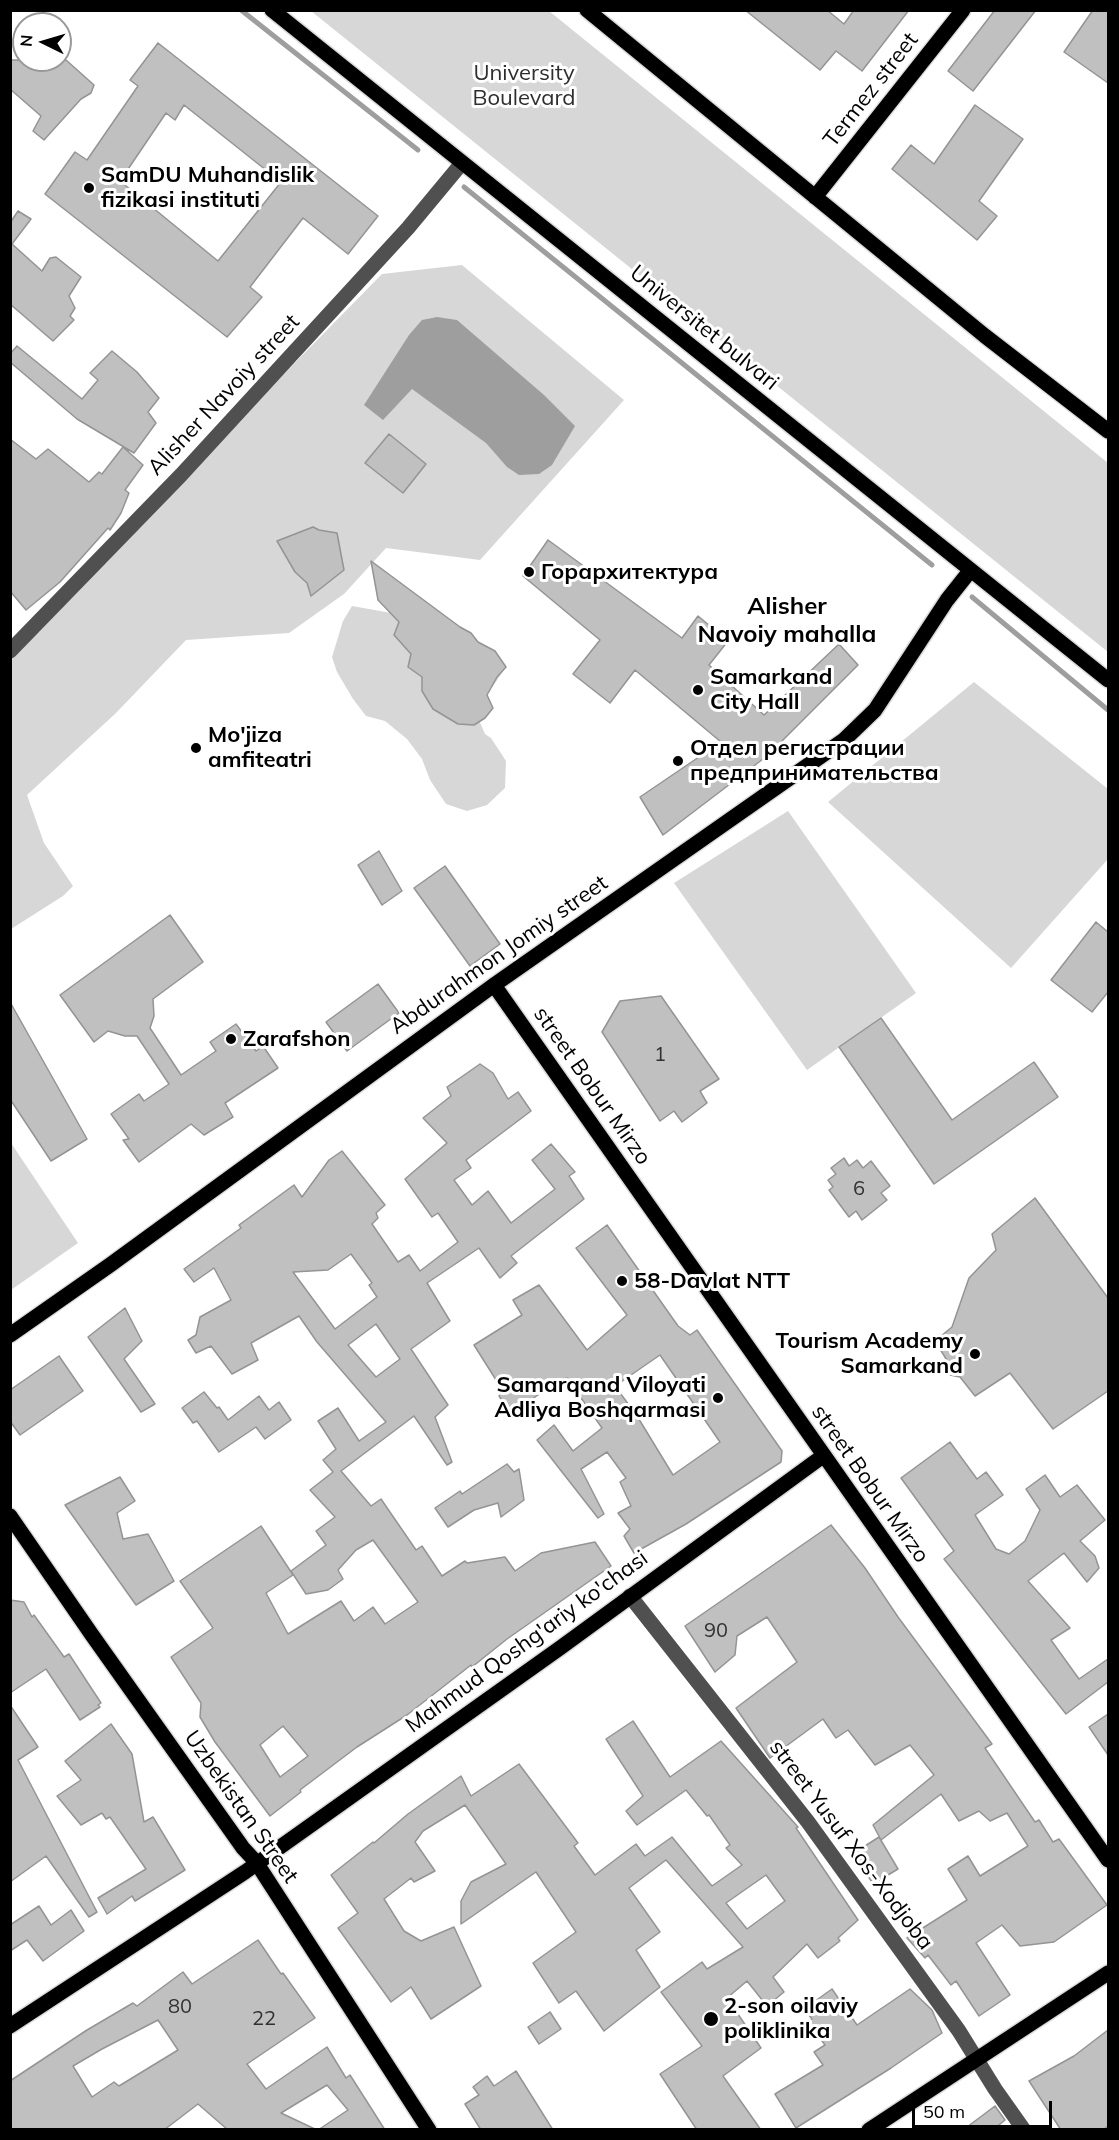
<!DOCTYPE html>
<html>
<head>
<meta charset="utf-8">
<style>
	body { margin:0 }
	#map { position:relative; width:1119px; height:2140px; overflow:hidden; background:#fff; font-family:Mulish,sans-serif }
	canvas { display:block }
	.frame { position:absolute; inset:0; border:12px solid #000; pointer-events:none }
	.north { position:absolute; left:12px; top:12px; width:60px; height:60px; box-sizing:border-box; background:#fff; border:2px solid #999; border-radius:50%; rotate:275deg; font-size:16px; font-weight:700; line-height:24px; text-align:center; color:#000 }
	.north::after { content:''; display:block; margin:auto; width:21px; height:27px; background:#000; clip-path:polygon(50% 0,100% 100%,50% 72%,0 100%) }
	.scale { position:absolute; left:912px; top:2101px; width:140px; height:27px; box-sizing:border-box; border:3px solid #000; border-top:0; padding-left:8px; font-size:18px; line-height:21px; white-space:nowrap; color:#000; -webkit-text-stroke:4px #fff; paint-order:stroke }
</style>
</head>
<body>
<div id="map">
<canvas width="1119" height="2140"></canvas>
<div class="frame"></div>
<div class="north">N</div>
<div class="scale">50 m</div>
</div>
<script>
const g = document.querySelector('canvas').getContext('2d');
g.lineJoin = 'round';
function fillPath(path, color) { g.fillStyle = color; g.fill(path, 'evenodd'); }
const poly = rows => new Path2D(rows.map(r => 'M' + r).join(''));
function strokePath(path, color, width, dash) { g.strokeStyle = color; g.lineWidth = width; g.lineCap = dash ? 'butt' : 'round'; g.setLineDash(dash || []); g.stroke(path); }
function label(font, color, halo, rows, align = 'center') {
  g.font = font + ' Mulish,sans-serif'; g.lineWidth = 6; g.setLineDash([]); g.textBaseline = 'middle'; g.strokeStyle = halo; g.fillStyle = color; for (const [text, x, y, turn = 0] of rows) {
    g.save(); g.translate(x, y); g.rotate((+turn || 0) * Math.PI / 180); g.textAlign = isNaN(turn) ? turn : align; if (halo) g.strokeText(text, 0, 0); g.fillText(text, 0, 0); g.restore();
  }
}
fillPath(poly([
	[311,11,549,11,1108,463,1108,652],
	[462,265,624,400,480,560,386,548,344,594,289,633,186,640,116,713,27,795,44,843,73,886,63,896,11,929,11,652,382,274],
	[352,606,408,616,485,646,506,667,487,695,479,720,485,734,491,738,506,761,505,788,487,805,467,811,446,804,430,780,422,759,407,739,385,721,366,716,353,699,337,672,332,657,343,621],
	[974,682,1108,789,1108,859,1011,968,828,802],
	[788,811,916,993,807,1070,674,883],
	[11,1143,78,1243,11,1290,10,1290]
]), '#d7d7d7');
fillPath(poly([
	[437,317,457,320,544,395,575,426,552,465,539,474,519,475,507,467,486,443,412,389,383,420,364,405,409,335,422,320]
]), '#9e9e9e');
strokePath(poly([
	[241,10,418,150],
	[464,187,932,565],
	[972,597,1108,710]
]), '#9e9e9e', 5);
const building = poly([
	[745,10,827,10,844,24,854,10,909,10,862,71,836,51,820,70,745,10],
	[995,10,1036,10,973,91,948,71,995,10],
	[1093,10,1108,10,1108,83,1064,52,1093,10],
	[158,43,378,216,348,254,303,218,250,287,262,297,227,337,45,194,75,152,87,160,138,86,130,80,158,43],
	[184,105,281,182,218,261,120,181,166,113,175,120,184,105],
	[10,60,66,60,94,85,91,93,81,99,44,140,33,131,41,116,10,89,10,60],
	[975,105,1023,139,979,201,997,216,977,240,892,169,911,145,934,164,975,105],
	[18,211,31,219,12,244,42,271,50,258,56,257,81,277,69,296,75,308,70,316,74,320,53,341,10,304,10,223,18,211],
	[17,346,82,399,98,380,90,373,112,351,137,372,159,398,148,412,156,423,134,453,77,419,10,362,10,354,17,346],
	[389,434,426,464,403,493,365,463,389,434],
	[10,439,36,459,48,449,89,482,99,472,102,474,123,447,143,465,125,490,129,493,121,513,110,530,108,528,60,582,26,610,10,591,10,439],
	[313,527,319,530,337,533,344,570,311,596,307,583,295,572,277,541,313,527],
	[548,540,682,638,698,616,728,641,709,665,764,715,839,644,858,665,767,756,663,835,640,797,721,742,635,670,610,703,573,674,600,640,523,576,548,540],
	[371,561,460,627,471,633,478,642,495,651,506,667,497,677,487,695,493,708,485,718,474,725,458,724,433,709,422,691,422,677,408,667,411,654,394,635,399,622,378,600,371,561],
	[379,851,402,891,382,905,358,865,379,851],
	[445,866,500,944,470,966,414,888,445,866],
	[170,915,203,962,153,999,154,1016,150,1028,181,1075,216,1051,210,1042,236,1024,256,1051,263,1046,278,1068,225,1103,233,1117,204,1135,191,1124,139,1162,123,1140,129,1139,111,1114,139,1094,144,1101,169,1084,137,1036,125,1036,108,1031,94,1042,60,995,170,915],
	[1096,922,1108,932,1108,992,1092,1012,1051,980,1096,922],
	[378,984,399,1013,347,1051,326,1022,378,984],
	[661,996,719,1079,700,1091,707,1103,682,1122,674,1111,660,1121,602,1032,620,1001,661,996],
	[10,1002,87,1139,51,1161,10,1099,10,1002],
	[881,1018,952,1120,1034,1062,1058,1097,934,1184,839,1047,881,1018],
	[480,1064,493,1073,508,1099,518,1092,531,1111,466,1160,471,1168,454,1180,472,1205,488,1191,511,1223,555,1189,532,1160,551,1144,575,1172,569,1176,584,1199,511,1256,517,1263,500,1278,479,1248,427,1283,450,1321,411,1349,448,1405,435,1417,452,1462,447,1465,414,1416,341,1471,371,1506,381,1499,416,1550,422,1546,442,1576,465,1561,467,1563,505,1557,515,1571,541,1553,595,1542,611,1566,507,1639,472,1667,471,1665,407,1715,357,1747,300,1790,301,1792,270,1816,215,1742,200,1717,201,1703,171,1657,213,1628,180,1581,261,1526,293,1575,266,1593,288,1634,341,1601,354,1621,373,1607,385,1624,418,1602,373,1540,356,1550,338,1570,343,1579,328,1590,306,1594,291,1571,326,1545,316,1531,335,1517,310,1490,333,1472,323,1460,336,1449,318,1421,338,1408,359,1441,386,1422,317,1342,299,1316,251,1343,258,1360,232,1374,211,1346,196,1353,188,1340,196,1335,200,1317,231,1300,214,1268,194,1282,184,1269,241,1228,239,1225,294,1185,302,1197,329,1160,342,1151,385,1205,376,1213,378,1218,372,1224,398,1262,409,1255,420,1271,458,1242,438,1213,432,1217,405,1179,447,1143,423,1118,451,1096,447,1087,480,1064],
	[351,1254,372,1283,369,1285,377,1297,335,1329,293,1272,328,1270,351,1254],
	[376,1324,400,1359,376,1377,348,1345,376,1324],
	[283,1726,308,1756,280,1777,260,1745,283,1726],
	[844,1158,849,1166,857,1160,863,1168,871,1161,890,1186,881,1193,887,1200,862,1220,856,1211,849,1217,829,1190,833,1187,828,1180,836,1174,831,1168,844,1158],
	[1035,1198,1108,1298,1108,1391,1053,1429,1010,1373,975,1396,960,1377,950,1375,948,1362,935,1341,952,1327,969,1278,996,1250,992,1234,1035,1198],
	[607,1225,678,1326,690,1335,697,1330,782,1451,781,1462,686,1524,634,1553,624,1536,630,1529,618,1513,631,1506,620,1482,626,1478,607,1452,581,1469,604,1514,598,1518,537,1440,554,1425,573,1451,602,1428,567,1378,555,1383,511,1414,499,1396,503,1391,474,1345,522,1315,513,1300,539,1285,587,1350,627,1315,576,1248,607,1225],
	[660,1355,720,1442,673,1475,637,1416,615,1386,660,1355],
	[125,1308,142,1341,124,1359,155,1404,141,1412,88,1337,125,1308],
	[59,1356,83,1391,20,1435,10,1421,10,1390,59,1356],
	[204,1392,217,1408,219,1407,228,1420,259,1396,269,1410,279,1402,291,1420,265,1439,256,1427,219,1452,197,1421,193,1423,182,1408,204,1392],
	[950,1442,977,1479,986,1472,1003,1495,975,1515,996,1549,1009,1554,1025,1541,1040,1510,1026,1489,1045,1475,1060,1497,1077,1485,1105,1520,1080,1541,1095,1556,1099,1568,1087,1582,1064,1553,1028,1581,1070,1628,1051,1640,1079,1679,1108,1659,1108,1682,1066,1714,944,1559,954,1551,901,1478,950,1442],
	[507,1464,514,1472,519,1469,524,1500,501,1517,498,1503,474,1510,448,1527,435,1508,460,1491,462,1494,507,1464],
	[120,1477,135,1501,117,1513,123,1539,148,1534,174,1581,136,1605,65,1505,120,1477],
	[831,1525,865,1568,898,1617,992,1744,985,1748,1035,1822,1039,1820,1053,1842,1059,1839,1107,1905,1054,1942,1020,1946,1002,1925,976,1943,1010,1995,979,2016,956,1981,951,1985,928,1955,925,1958,907,1938,967,1900,948,1869,968,1856,980,1876,1028,1846,1007,1813,990,1821,979,1811,959,1821,941,1794,881,1840,873,1825,934,1775,910,1745,875,1765,848,1730,836,1738,823,1719,770,1758,736,1708,797,1662,767,1617,737,1636,735,1655,715,1672,685,1626,831,1525],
	[10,1600,24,1602,32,1617,34,1615,64,1657,69,1654,101,1703,98,1705,100,1707,80,1720,46,1669,10,1693,10,1600],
	[10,1705,38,1747,18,1760,97,1912,89,1917,46,1856,10,1882,10,1705],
	[1108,1714,1108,1755,1089,1727,1108,1714],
	[633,1721,670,1777,721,1741,798,1827,796,1828,858,1920,838,1938,840,1941,818,1958,807,1944,773,1977,784,1992,767,2006,747,1981,727,1998,761,2048,723,2076,761,2130,697,2130,660,2074,702,2046,661,1992,702,1962,707,1969,743,1947,666,1860,629,1888,660,1932,636,1950,660,1987,604,2031,576,1991,559,2003,533,1963,576,1932,536,1872,461,1924,461,1901,471,1882,506,1864,465,1805,423,1831,415,1842,435,1871,414,1882,411,1878,384,1899,404,1931,421,1941,454,1927,481,1986,431,2019,411,1987,391,2002,338,1928,358,1913,331,1875,373,1842,374,1843,408,1814,461,1776,471,1796,519,1764,578,1843,574,1846,595,1875,636,1844,645,1856,672,1837,712,1886,742,1865,726,1848,730,1845,709,1815,707,1816,686,1790,637,1825,626,1811,643,1796,606,1739,633,1721],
	[766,1875,785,1901,747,1929,726,1903,766,1875],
	[111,1724,132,1754,144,1822,153,1817,185,1870,135,1901,132,1896,107,1914,98,1898,146,1869,110,1817,106,1819,102,1813,81,1825,57,1796,81,1780,65,1761,111,1724],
	[879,1837,898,1869,873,1884,854,1853,879,1837],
	[39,1906,51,1925,71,1910,84,1931,43,1961,27,1940,10,1951,10,1925,39,1906],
	[258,1940,281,1974,283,1973,315,2018,247,2064,266,2089,327,2047,346,2078,350,2075,385,2130,318,2130,348,2110,327,2085,281,2113,317,2130,228,2130,198,2104,164,2130,10,2130,10,2081,87,2030,133,2003,137,2006,183,1972,192,1984,258,1940],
	[158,2020,178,2050,119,2086,114,2082,92,2097,73,2066,102,2049,158,2020],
	[832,1989,857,2025,910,1989,932,2010,942,2033,891,2068,796,2128,775,2094,823,2065,814,2052,825,2045,808,2022,812,2019,804,2009,832,1989],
	[550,2012,561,2029,539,2044,528,2027,550,2012],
	[1108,2030,1108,2126,1103,2130,1061,2130,1029,2081,1074,2056,1108,2030],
	[516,2071,553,2130,481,2130,465,2104,479,2095,473,2087,487,2076,494,2086,516,2071],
	[995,2106,1005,2120,993,2130,963,2130,995,2106]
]);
fillPath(building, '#c0c0c0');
strokePath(building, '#949494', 1.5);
const major = poly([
	[272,10,1108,680],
	[587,10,985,336,1108,431],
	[815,197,963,10],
	[494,985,1108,1860],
	[10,1335,110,1265,494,985,844,740,875,710,947,600,970,571],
	[10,1516,92,1635,243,1848,256,1862,429,2130],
	[10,2026,245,1872,560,1648,823,1456],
	[869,2130,1108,1973]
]);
strokePath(major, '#dbdbdb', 18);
strokePath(poly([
	[10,651,181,475,408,228,462,163],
	[630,1596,808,1822,959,2031,995,2089,1024,2130]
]), '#505050', 15);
strokePath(major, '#000', 15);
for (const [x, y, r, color] of [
	[89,188,6,"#000"],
	[529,572,6,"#000"],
	[698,690,6,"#000"],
	[196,748,6,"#000"],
	[678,761,6,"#000"],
	[231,1039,6,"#000"],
	[622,1281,6,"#000"],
	[975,1354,6,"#000"],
	[718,1398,6,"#000"],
	[711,2019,8,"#000"]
]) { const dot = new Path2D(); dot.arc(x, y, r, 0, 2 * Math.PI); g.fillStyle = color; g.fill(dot); strokePath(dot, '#fff', 2); }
label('20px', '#303030', null, [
	["1",660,1055],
	["6",859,1189],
	["90",716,1631],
	["80",180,2007],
	["22",264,2019]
]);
label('22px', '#2e2e2e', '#fff', [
	["University",524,73],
	["Boulevard",524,98]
]);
label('22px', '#000', '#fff', [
	["Termez street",871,90,-52],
	["Universitet bulvari",704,328,39],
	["Alisher Navoiy street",224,395,-47],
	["Abdurahmon Jomiy street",499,955,-35],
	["street Bobur Mirzo",592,1086,55],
	["street Bobur Mirzo",870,1484,55],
	["Mahmud Qoshg'ariy ko'chasi",527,1642,-36],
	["Uzbekistan Street",241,1807,55],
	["street Yusuf Xos-Xodjoba",851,1845,53]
]);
label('bold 22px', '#000', '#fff', [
	["SamDU Muhandislik",101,175],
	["fizikasi instituti",101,200],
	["Горархитектура",541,572],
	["Samarkand",710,677],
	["City Hall",710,702],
	["Mo'jiza",208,735],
	["amfiteatri",208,760],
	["Отдел регистрации",690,748],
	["предпринимательства",690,773],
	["Zarafshon",243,1039],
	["58-Davlat NTT",634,1281],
	["Tourism Academy",963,1341,"right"],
	["Samarkand",963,1366,"right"],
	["Samarqand Viloyati",706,1385,"right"],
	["Adliya Boshqarmasi",706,1410,"right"],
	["2-son oilaviy",724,2006],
	["poliklinika",724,2031]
], 'left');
label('bold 24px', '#000', '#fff', [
	["Alisher",787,607],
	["Navoiy mahalla",787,635]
]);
</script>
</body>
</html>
